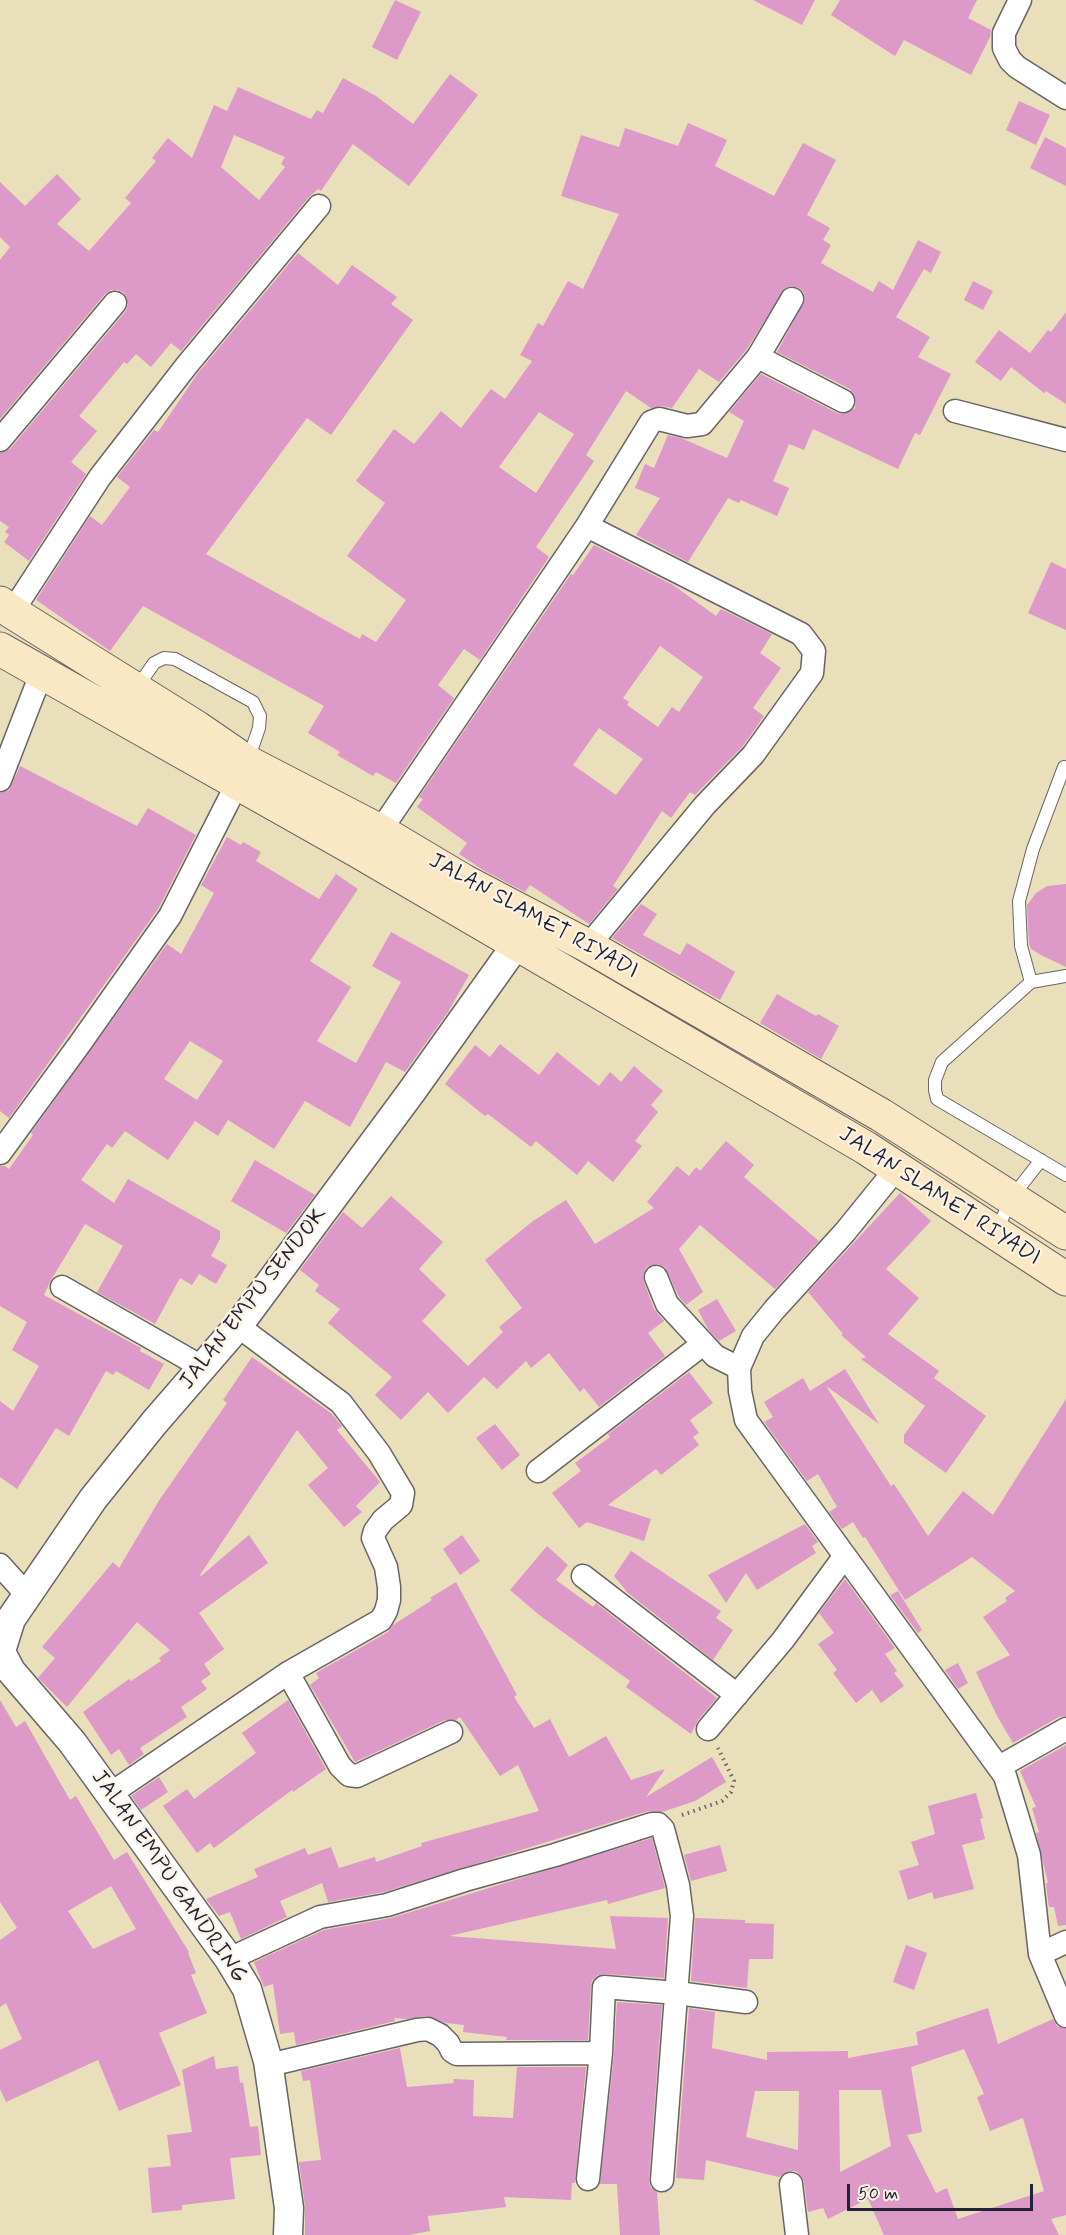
<!DOCTYPE html>
<html>
<head>
<meta charset="utf-8">
<style>
	body { margin:0 }
	#map { position:relative; width:1066px; height:2235px; overflow:hidden; background:#e9dfba; font-family:Mynerve,sans-serif }
	canvas { display:block }
	.scale { position:absolute; left:847px; top:2184px; width:186px; height:27px; box-sizing:border-box; border:3px solid #22223b; border-top:0; padding-left:8px; font-size:18px; line-height:21px; white-space:nowrap; color:#22223b; -webkit-text-stroke:4px #fcf5e5; paint-order:stroke }
</style>
</head>
<body>
<div id="map">
<canvas width="1066" height="2235"></canvas>
<div class="scale">50 m</div>
</div>
<script>
const g = document.querySelector('canvas').getContext('2d');
g.lineJoin = 'round';
function fillPath(path, color) { g.fillStyle = color; g.fill(path, 'evenodd'); }
const poly = rows => new Path2D(rows.map(r => 'M' + r).join(''));
function strokePath(path, color, width, dash) { g.strokeStyle = color; g.lineWidth = width; g.lineCap = dash ? 'butt' : 'round'; g.setLineDash(dash || []); g.stroke(path); }
function label(font, color, halo, rows, align = 'center') {
  g.font = font + ' Mynerve,sans-serif'; g.lineWidth = 4.5; g.setLineDash([]); g.textBaseline = 'middle'; g.strokeStyle = halo; g.fillStyle = color; for (const [text, x, y, turn = 0] of rows) {
    g.save(); g.translate(x, y); g.rotate((+turn || 0) * Math.PI / 180); g.textAlign = isNaN(turn) ? turn : align; if (halo) g.strokeText(text, 0, 0); g.fillText(text, 0, 0); g.restore();
  }
}
fillPath(poly([
	[395,0,421,12,397,60,372,47],
	[753,0,815,0,802,25],
	[840,0,977,0,968,18,991,30,990,37,971,75,904,40,895,56,831,15],
	[450,74,478,95,409,186,353,144,321,191,318,189,309,197,181,351,171,343,151,367,136,354,127,364,124,362,79,416,97,431,71,462,86,474,29,561,4,542,9,535,5,532,9,527,0,521,0,453,10,449,125,312,128,305,124,293,118,290,111,290,105,294,0,419,0,260,10,247,0,237,0,182,25,206,57,174,81,199,57,224,89,251,131,203,125,198,156,161,152,158,168,138,192,158,214,105,227,111,238,87,311,119,317,110,323,113,343,78,376,96,413,124],
	[234,135,285,157,281,164,285,167,259,200,221,167],
	[1019,101,1050,115,1036,145,1006,130],
	[688,123,727,140,715,166,774,196,803,143,836,160,807,215,830,228,823,240,831,245,821,263,873,292,879,281,893,290,918,240,941,252,931,273,924,269,896,317,930,337,918,357,951,374,920,435,915,433,898,469,813,429,804,450,789,444,773,481,789,488,777,516,741,500,739,503,728,498,688,562,636,535,660,498,635,488,645,464,654,468,668,435,681,438,727,458,744,421,729,412,761,374,837,413,844,414,855,408,856,400,850,389,777,352,805,300,804,293,799,288,792,286,785,288,747,349,719,382,699,369,672,408,662,406,651,408,626,391,586,455,594,461,536,547,549,557,480,660,464,649,438,685,454,698,396,783,376,772,373,776,337,755,340,752,308,733,324,706,143,606,110,651,36,600,90,516,102,525,130,487,117,477,154,430,158,432,198,373,298,253,338,285,352,265,397,297,391,304,413,320,331,435,307,418,206,554,360,639,362,634,376,642,406,600,347,556,385,503,356,481,394,429,414,444,441,411,461,428,491,389,505,399,532,361,520,355,538,323,543,326,568,281,583,289,619,214,561,196,581,135,619,147,625,128,678,146],
	[539,412,574,434,536,493,499,467],
	[1045,137,1066,148,1066,186,1030,168],
	[973,281,993,291,983,310,964,300],
	[1066,312,1066,404,1046,391,1044,393,1011,367,1001,381,975,362,999,330,1030,353,1048,330,1051,332],
	[594,545,673,585,716,616,721,609,772,634,760,653,781,668,753,708,764,716,743,746,695,795,690,792,671,818,662,811,613,886,618,889,589,924,530,885,525,892,483,870,459,854,467,843,417,807,423,799,419,797,571,574,573,575],
	[660,646,703,677,679,712,672,707,658,727,627,705,629,702,623,698],
	[599,728,643,759,616,795,573,765],
	[1051,562,1066,569,1066,630,1028,613],
	[20,766,137,826,148,808,196,835,158,909,9,1118,0,1111,0,793,9,790],
	[227,837,241,845,243,842,261,852,256,861,319,899,336,874,358,889,310,961,351,987,317,1041,356,1063,401,982,372,966,391,932,469,975,448,1012,405,1072,386,1062,350,1127,305,1101,274,1149,228,1120,218,1136,195,1121,168,1160,125,1131,112,1148,107,1144,81,1180,114,1203,128,1179,220,1231,220,1239,211,1256,227,1265,216,1284,199,1274,192,1285,180,1278,155,1324,97,1292,123,1246,85,1224,51,1280,44,1295,141,1348,140,1351,164,1364,149,1390,116,1371,113,1375,106,1371,69,1436,56,1428,17,1489,0,1477,0,1401,13,1411,39,1366,12,1350,27,1322,0,1306,0,1166,5,1166,9,1169,33,1135,31,1133,167,944,181,954,214,893,201,885],
	[190,1041,223,1061,197,1100,164,1079],
	[1066,884,1066,967,1041,955,1031,949,1029,944,1027,905,1036,893,1047,886],
	[641,904,657,914,643,935,680,955,687,943,735,972,720,1000,612,938],
	[777,994,816,1016,818,1014,839,1026,821,1059,760,1023],
	[500,1044,539,1075,557,1052,599,1086,610,1072,621,1082,634,1066,663,1091,651,1105,658,1112,635,1141,642,1146,613,1182,588,1161,577,1175,536,1141,531,1147,488,1114,485,1116,445,1084,475,1045,490,1057],
	[726,1141,754,1165,744,1177,819,1241,775,1289,700,1225,679,1249,703,1292,686,1305,679,1297,665,1267,657,1264,646,1268,643,1275,644,1282,654,1309,664,1321,648,1333,665,1356,599,1407,584,1388,580,1392,549,1353,531,1368,526,1361,497,1389,484,1377,448,1413,428,1392,401,1420,375,1395,392,1377,328,1323,340,1309,315,1291,319,1285,300,1270,343,1212,362,1228,391,1196,443,1242,419,1269,446,1295,422,1321,468,1366,503,1332,499,1327,522,1308,485,1260,533,1221,566,1200,595,1244,654,1208,647,1202,677,1166,689,1176,696,1167,700,1171],
	[255,1160,315,1195,286,1233,231,1201],
	[900,1193,931,1221,886,1269,919,1298,888,1334,939,1371,934,1378,986,1416,946,1473,904,1443,904,1435,925,1406,861,1359,866,1357,841,1335,843,1334,808,1292],
	[717,1299,736,1331,719,1341,708,1329,698,1310],
	[252,1357,331,1413,342,1426,337,1430,380,1482,356,1506,362,1512,344,1527,308,1485,328,1468,297,1430,200,1575,201,1576,249,1535,268,1563,199,1613,224,1649,204,1664,211,1674,201,1681,207,1689,181,1707,187,1717,140,1748,144,1754,129,1765,119,1749,111,1755,83,1712,129,1679,131,1681,161,1661,159,1658,170,1650,137,1622,67,1707,38,1678,55,1658,42,1647,113,1562,119,1568,160,1499,227,1403,223,1400],
	[845,1369,879,1424,826,1386,891,1486,894,1484,928,1536,963,1491,993,1515,1066,1399,1066,1716,1059,1717,1013,1743,997,1716,976,1672,1010,1655,983,1617,1007,1601,1005,1598,1015,1591,972,1557,905,1600,865,1537,863,1538,853,1522,842,1529,829,1512,837,1507,818,1474,807,1481,764,1422,773,1417,764,1402,803,1378,810,1391],
	[689,1372,713,1403,690,1420,699,1433,693,1437,699,1445,661,1475,656,1469,608,1505,651,1519,644,1541,587,1522,579,1528,552,1493,581,1471,575,1463,610,1437,608,1434],
	[495,1424,520,1455,502,1470,476,1438],
	[805,1524,818,1542,812,1546,816,1553,757,1590,746,1573,726,1603,708,1575],
	[462,1535,480,1561,460,1575,443,1549],
	[547,1546,568,1565,556,1580,593,1607,596,1603,717,1698,698,1720,691,1734,626,1687,630,1681,538,1614,510,1590],
	[631,1551,721,1611,716,1618,733,1630,713,1660,628,1593,614,1576],
	[845,1579,895,1648,885,1654,897,1671,894,1673,904,1686,881,1703,872,1690,856,1703,833,1673,837,1670,818,1644,834,1633,819,1613],
	[456,1582,517,1695,514,1697,534,1728,550,1719,569,1757,606,1736,631,1780,665,1769,646,1797,712,1757,726,1782,695,1801,662,1812,648,1811,384,1892,328,1902,322,1883,280,1901,287,1917,241,1939,230,1912,219,1916,206,1899,258,1877,254,1869,305,1848,308,1855,331,1847,339,1868,375,1857,376,1862,422,1846,421,1843,539,1811,518,1765,500,1776,460,1717,456,1720,445,1720,355,1762,310,1685,319,1678,316,1673,388,1632,393,1625,432,1600,430,1598],
	[898,1591,922,1630,918,1633,890,1595],
	[958,1663,968,1683,958,1689,945,1670],
	[0,1700,16,1727,25,1721,70,1800,76,1796,114,1860,127,1852,189,1952,188,1953,196,1973,191,1975,207,2013,159,2033,181,2085,119,2111,98,2060,6,2102,0,2089,0,2050,22,2039,6,2003,0,2007,0,1940,17,1928,0,1902],
	[111,1886,136,1929,93,1949,68,1911],
	[288,1700,326,1769,293,1792,292,1790,214,1848,210,1843,197,1853,163,1806,187,1789,194,1799,256,1753,242,1733],
	[1066,1745,1066,1925,1058,1926,1054,1907,1049,1907,1048,1901,1046,1883,1048,1883,1036,1833,1039,1832,1032,1808,1036,1807,1020,1771],
	[159,1777,168,1792,141,1810,131,1796],
	[976,1793,983,1818,980,1819,985,1839,962,1845,974,1889,934,1899,932,1892,908,1900,899,1871,919,1865,911,1842,935,1834,928,1806],
	[652,1838,665,1888,608,1904,607,1900,449,1936,616,1949,610,1916,668,1918,664,1978,605,1974,598,1975,592,1980,591,1986,588,2040,506,2040,507,2037,463,2032,464,2025,446,2023,427,2016,406,2019,394,2018,395,2021,296,2045,294,2032,280,2034,273,1984,264,1987,254,1962,324,1930,391,1918],
	[720,1845,727,1871,691,1881,684,1855],
	[695,1918,745,1920,745,1923,774,1924,773,1959,749,1959,747,1988,691,1981],
	[906,1945,927,1953,914,1990,893,1982],
	[617,2002,662,2005,649,2179,650,2186,657,2192,660,2235,620,2235,617,2184,600,2184,614,2054],
	[689,2008,715,2012,712,2048,767,2060,767,2052,848,2051,848,2058,918,2045,916,2032,988,2008,998,2044,1053,2019,1057,2026,1066,2029,1066,2215,1051,2219,1059,2235,884,2235,868,2199,828,2219,823,2208,808,2212,804,2182,801,2176,796,2171,789,2171,779,2177,706,2160,704,2180,676,2178],
	[964,2049,984,2094,977,2097,990,2131,1023,2118,1044,2191,958,2219,947,2188,936,2193,907,2135,922,2132,911,2067],
	[839,2090,881,2090,891,2146,840,2172],
	[755,2091,799,2091,798,2150,746,2137],
	[400,2048,407,2087,454,2083,453,2079,474,2080,473,2116,513,2118,517,2067,586,2067,575,2183,572,2183,571,2200,504,2197,506,2207,428,2216,430,2231,409,2235,305,2235,305,2206,299,2162,321,2160,310,2080,303,2081,301,2071],
	[214,2056,216,2069,238,2066,240,2083,243,2082,250,2127,258,2126,261,2155,230,2158,235,2199,182,2205,182,2210,152,2213,148,2168,171,2166,167,2135,192,2132,182,2070]
]), '#dd99c7');
const service = poly([
	[136,689,154,663,164,658,175,659,253,702,260,716,259,728,248,760],
	[1066,976,1031,982,942,1062,935,1080,935,1090,937,1099,1066,1175],
	[1031,982,1021,946,1019,901,1033,849,1064,767],
	[996,1232,1012,1197,1041,1160]
]);
const minor = poly([
	[1020,0,1004,33,1004,48,1010,60,1017,67,1066,98],
	[758,357,843,401],
	[955,411,1066,440],
	[0,440,115,303],
	[587,526,801,634,814,651,812,673,753,755,705,805,588,946],
	[12,612,100,477,187,365,319,206],
	[0,780,41,674],
	[380,831,587,526,651,422,659,419,687,426,702,424,758,357,792,299],
	[0,1153,79,1045,170,916,237,784],
	[896,1169,845,1232,774,1310,753,1336,739,1368,740,1391,746,1420,1005,1776,1029,1855,1040,1954,1066,2016],
	[656,1277,667,1304,715,1356,739,1368],
	[62,1287,202,1367],
	[538,1471,703,1344],
	[0,1565,27,1595],
	[583,1576,737,1695],
	[288,1673,340,1766,349,1775,357,1776,451,1732],
	[708,1729,783,1640,844,1557],
	[999,1767,1066,1729],
	[110,1794,288,1673,381,1620,386,1611,389,1600,389,1587,386,1567,373,1538,375,1531,383,1520,401,1505,403,1493,379,1453,341,1403,238,1326],
	[1040,1954,1066,1942],
	[229,1959,320,1917,387,1905,465,1880,555,1855,652,1824,658,1824,663,1829,678,1885,682,1916,662,2180],
	[269,2065,417,2030,428,2029,440,2035,448,2043,452,2051,457,2054,601,2053],
	[588,2179,601,2053,604,1987,677,1993,746,2002],
	[791,2184,797,2235]
]);
const tertiary = poly([
	[0,1654,11,1619,93,1499,154,1423,238,1326,412,1091,516,945],
	[2,1654,11,1671,72,1742,229,1959,247,1989,268,2061,289,2208,288,2235]
]);
const secondary = poly([
	[0,603,12,612,196,727,247,762,380,831,464,881,588,946,881,1115,1066,1233],
	[0,649,356,850,866,1148,1066,1279]
]);
strokePath(service, '#686467', 14);
strokePath(minor, '#686467', 25);
strokePath(tertiary, '#686467', 31);
strokePath(secondary, '#686467', 35);
strokePath(poly([
	[682,1815,722,1801,731,1792,734,1781,718,1748]
]), '#686467', 4, [1.5, 4.5]);
strokePath(service, '#fff', 12);
strokePath(minor, '#fff', 22);
strokePath(tertiary, '#fff', 28);
strokePath(secondary, '#fae7c3', 33);
label('22px', '#22223b', '#fcf5e5', [
	["JALAN SLAMET RIYADI",533,917,29],
	["JALAN SLAMET RIYADI",939,1197,33],
	["JALAN EMPU SENDOK",254,1299,-52],
	["JALAN EMPU GANDRING",168,1877,55]
]);
</script>
</body>
</html>
